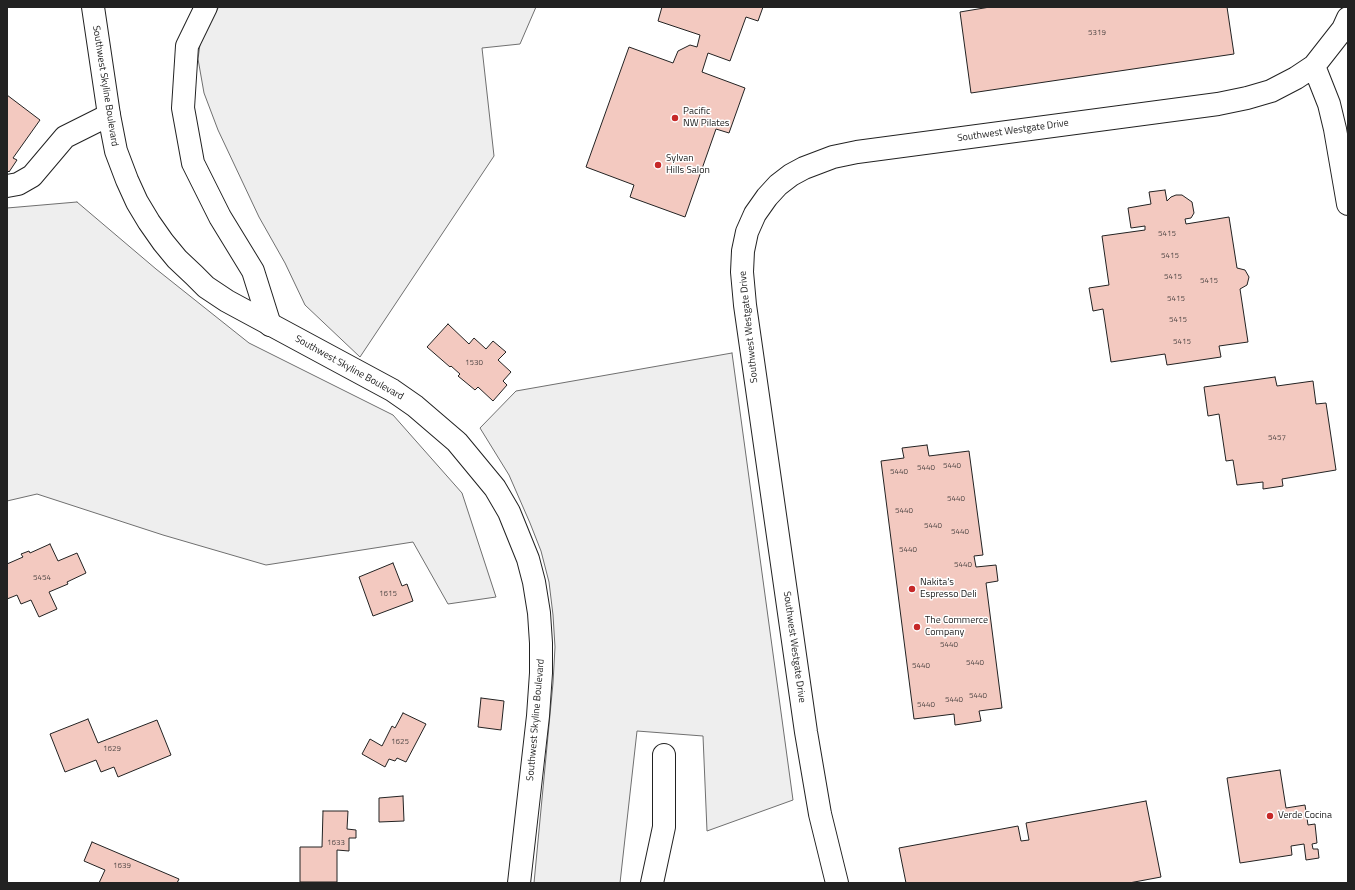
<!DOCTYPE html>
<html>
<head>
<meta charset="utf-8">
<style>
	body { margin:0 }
	#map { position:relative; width:1355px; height:890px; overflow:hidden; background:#fff; font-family:"Titillium Web",sans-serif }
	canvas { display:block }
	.frame { position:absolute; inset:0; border:8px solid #222; pointer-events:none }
</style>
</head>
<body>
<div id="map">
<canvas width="1355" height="890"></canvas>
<div class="frame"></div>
</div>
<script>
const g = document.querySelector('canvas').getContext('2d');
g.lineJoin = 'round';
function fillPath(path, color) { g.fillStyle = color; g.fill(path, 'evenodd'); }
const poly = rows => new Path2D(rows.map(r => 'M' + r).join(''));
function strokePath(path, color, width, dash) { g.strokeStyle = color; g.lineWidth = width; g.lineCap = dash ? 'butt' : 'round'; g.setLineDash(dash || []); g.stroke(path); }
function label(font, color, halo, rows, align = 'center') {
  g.font = font + ' "Titillium Web",sans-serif'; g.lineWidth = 3; g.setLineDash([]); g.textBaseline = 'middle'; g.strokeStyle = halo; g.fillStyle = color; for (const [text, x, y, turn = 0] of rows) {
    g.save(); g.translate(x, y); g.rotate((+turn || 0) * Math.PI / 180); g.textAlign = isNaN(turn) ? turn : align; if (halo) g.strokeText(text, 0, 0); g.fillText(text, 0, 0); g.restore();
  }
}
const green = poly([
	[219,7,536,7,520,44,482,48,494,156,360,357,305,305,285,263,259,217,218,130,204,93,198,59,202,29,219,7],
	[77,202,156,269,249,343,393,415,462,493,496,597,448,604,413,542,266,565,163,535,37,494,7,501,7,208,77,202],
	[732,353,793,800,707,831,703,736,637,731,620,883,534,883,553,683,555,647,553,615,549,582,541,551,530,523,509,475,480,428,516,391,732,353]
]);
fillPath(green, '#eee');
strokePath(green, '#6f6f6f', 1);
const building = poly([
	[662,7,763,7,758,21,746,17,730,61,708,53,702,72,745,88,729,133,716,129,685,217,630,197,634,185,586,167,629,47,673,63,678,51,690,45,697,47,700,35,658,21,662,7],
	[990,7,1227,7,1234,54,971,93,960,12,990,7],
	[7,95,40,120,13,158,17,160,9,172,7,170,7,95],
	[1165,190,1167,201,1171,197,1176,195,1182,195,1192,202,1194,213,1191,218,1185,219,1186,224,1229,217,1237,268,1245,270,1249,277,1247,285,1240,289,1248,342,1219,346,1221,357,1167,365,1165,354,1111,362,1103,309,1093,311,1089,288,1109,285,1102,236,1145,230,1145,226,1131,228,1128,208,1151,204,1149,192,1165,190],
	[448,324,469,344,474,338,486,349,493,341,506,352,498,360,511,372,503,381,507,385,493,401,478,387,475,390,458,376,460,374,451,366,450,367,427,347,448,324],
	[1275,377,1277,386,1313,381,1316,404,1326,403,1336,470,1282,479,1283,486,1263,489,1263,482,1237,485,1233,460,1226,461,1219,414,1208,416,1204,387,1275,377],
	[927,445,929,456,969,451,983,555,974,556,976,567,996,565,998,581,986,583,1002,708,979,711,981,721,955,725,954,714,914,719,881,461,904,458,902,448,927,445],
	[50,544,58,561,77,553,86,573,67,582,68,584,49,592,57,609,39,617,31,600,21,604,17,595,7,599,7,564,23,557,21,554,29,551,30,553,50,544],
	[393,563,402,586,407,584,413,601,373,616,359,577,393,563],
	[481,698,504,701,501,730,478,727,481,698],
	[403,713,426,724,406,762,397,758,395,761,389,759,385,767,362,754,370,739,382,746,392,726,395,728,403,713],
	[88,719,98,743,157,720,171,755,118,777,114,767,101,772,96,760,65,772,50,734,88,719],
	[1280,770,1286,808,1305,805,1308,825,1315,824,1317,843,1312,844,1313,849,1318,849,1319,858,1306,860,1304,844,1291,846,1292,855,1240,863,1227,778,1280,770],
	[403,796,404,821,379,822,379,798,403,796],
	[1146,801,1161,877,1129,883,906,883,899,848,1018,826,1021,841,1029,840,1026,823,1146,801],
	[323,811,348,811,347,829,356,830,356,838,349,838,349,851,337,850,337,882,300,882,300,847,322,847,323,811],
	[92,842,179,879,177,883,99,883,105,870,84,861,92,842]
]);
fillPath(building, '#f3c9c0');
strokePath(building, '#222', 1);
const minor = poly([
	[206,7,187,46,183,108,193,163,220,217,253,271,270,325],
	[1314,66,1329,104,1335,129,1348,204],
	[7,186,18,184,32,176,65,137,109,115],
	[652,883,664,827,664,755],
	[837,883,820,814,806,732,745,305,742,272,743,251,747,232,755,214,767,197,778,185,791,175,804,168,833,157,857,152,1218,104,1247,98,1271,91,1296,78,1314,66,1343,29,1348,18]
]);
const major = poly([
	[93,7,109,115,116,151,127,180,137,202,149,222,163,242,177,259,194,275,206,287,227,301,392,390,415,406,457,442,495,488,509,512,528,559,534,582,539,613,541,643,541,673,538,716,519,883]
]);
strokePath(minor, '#222', 24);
strokePath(major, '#222', 24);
strokePath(minor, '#fff', 22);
strokePath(major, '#fff', 22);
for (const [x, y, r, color] of [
	[675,118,4,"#c62828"],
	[658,165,4,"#c62828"],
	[912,589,4,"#c62828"],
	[917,627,4,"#c62828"],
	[1270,816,4,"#c62828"]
]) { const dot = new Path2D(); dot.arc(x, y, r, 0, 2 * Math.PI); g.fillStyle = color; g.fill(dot); strokePath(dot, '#fff', 1.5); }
label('8px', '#564c4a', null, [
	["5319",1097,33],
	["5415",1167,234],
	["5415",1170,256],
	["5415",1173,277],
	["5415",1209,281],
	["5415",1176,299],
	["5415",1178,320],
	["5415",1182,342],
	["1530",474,363],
	["5457",1277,438],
	["5440",952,466],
	["5440",926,468],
	["5440",899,472],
	["5440",956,499],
	["5440",904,511],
	["5440",933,526],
	["5440",960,532],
	["5440",908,550],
	["5440",963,565],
	["5454",42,578],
	["1615",388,594],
	["5440",949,645],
	["5440",975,663],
	["5440",921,666],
	["5440",978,696],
	["5440",954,700],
	["5440",926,705],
	["1625",400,742],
	["1629",112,749],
	["1633",336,843],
	["1639",122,866]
]);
label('10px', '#222', '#fff', [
	["Southwest Skyline Boulevard",105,86,81],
	["Southwest Westgate Drive",1013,131,-8],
	["Southwest Westgate Drive",749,327,-96],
	["Southwest Skyline Boulevard",349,368,29],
	["Southwest Westgate Drive",794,647,82],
	["Southwest Skyline Boulevard",536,720,-85]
]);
label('10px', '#222', '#fff', [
	["Pacific",683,112],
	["NW Pilates",683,124],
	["Sylvan",666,159],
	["Hills Salon",666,171],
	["Nakita's",920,583],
	["Espresso Deli",920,595],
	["The Commerce",925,621],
	["Company",925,633],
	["Verde Cocina",1278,816]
], 'left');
</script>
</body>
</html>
